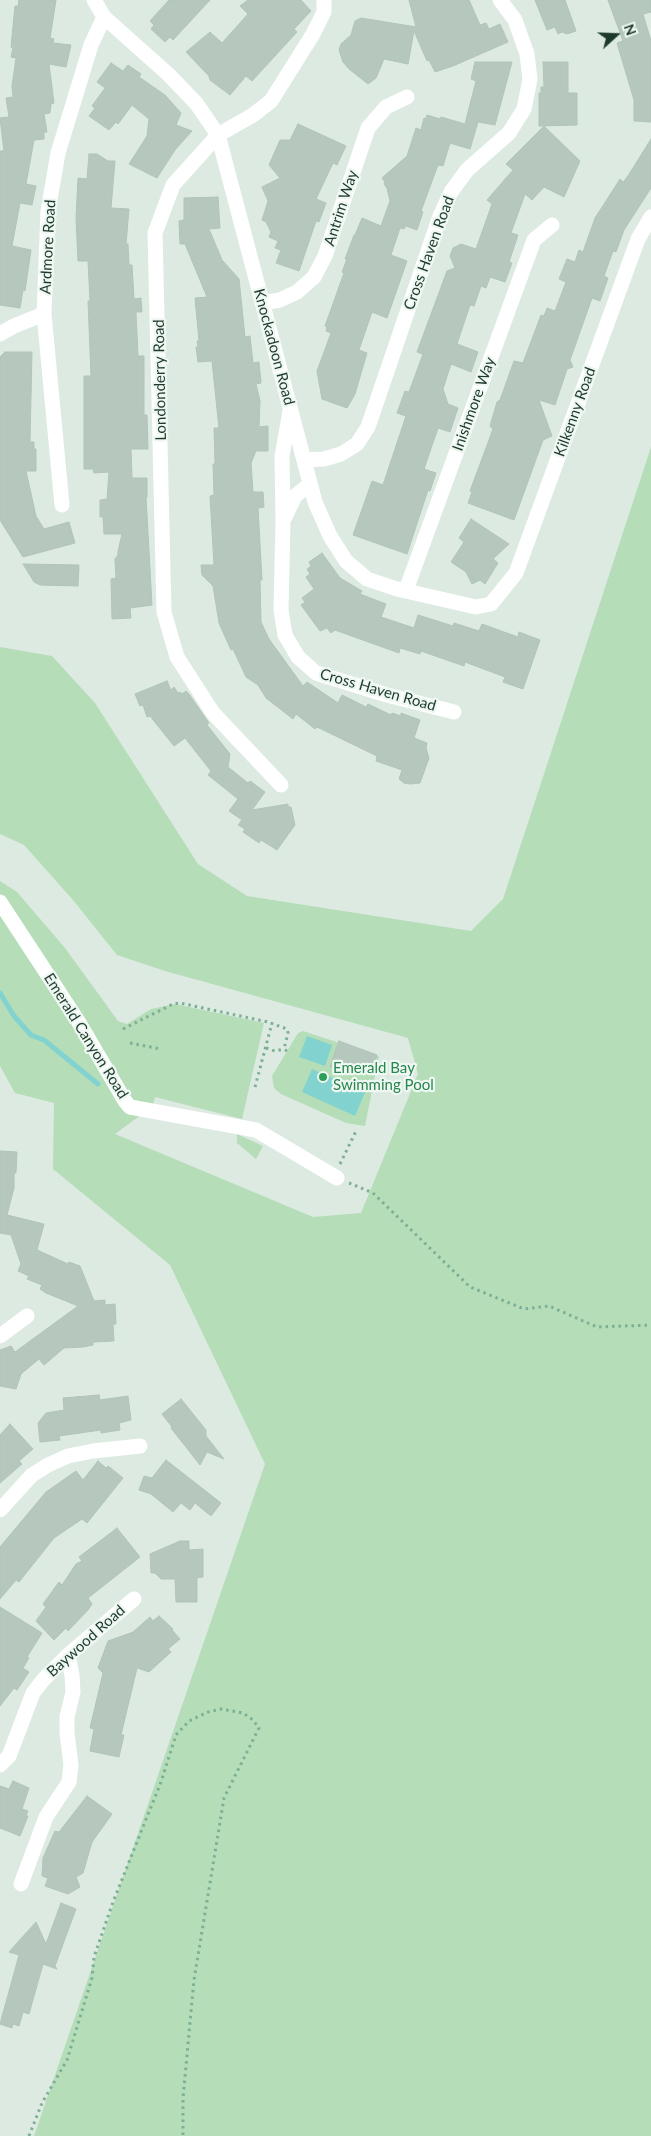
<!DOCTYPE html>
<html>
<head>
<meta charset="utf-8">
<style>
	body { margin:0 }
	#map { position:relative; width:651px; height:2136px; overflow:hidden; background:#ddeae2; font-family:Lato,sans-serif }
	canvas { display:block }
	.north { position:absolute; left:591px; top:10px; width:50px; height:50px; -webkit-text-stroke:4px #eef7f1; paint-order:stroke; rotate:70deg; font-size:14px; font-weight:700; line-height:20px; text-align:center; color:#1e3a2d }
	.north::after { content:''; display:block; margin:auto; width:18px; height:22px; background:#1e3a2d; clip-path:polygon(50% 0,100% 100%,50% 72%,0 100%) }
</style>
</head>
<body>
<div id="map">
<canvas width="651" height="2136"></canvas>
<div class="north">N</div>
</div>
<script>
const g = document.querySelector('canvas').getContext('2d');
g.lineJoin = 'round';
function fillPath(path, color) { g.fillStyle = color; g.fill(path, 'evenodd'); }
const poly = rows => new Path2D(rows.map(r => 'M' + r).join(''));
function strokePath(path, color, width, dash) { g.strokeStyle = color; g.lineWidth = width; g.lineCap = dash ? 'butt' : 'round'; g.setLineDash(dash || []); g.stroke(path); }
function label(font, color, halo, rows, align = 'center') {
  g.font = font + ' Lato,sans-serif'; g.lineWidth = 4.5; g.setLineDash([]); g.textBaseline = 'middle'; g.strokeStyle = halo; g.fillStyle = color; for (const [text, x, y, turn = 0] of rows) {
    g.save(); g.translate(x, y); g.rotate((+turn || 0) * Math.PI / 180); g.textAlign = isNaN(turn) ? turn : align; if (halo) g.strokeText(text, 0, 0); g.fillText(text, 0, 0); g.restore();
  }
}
fillPath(poly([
	[651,447,651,2136,34,2136,265,1464,170,1265,53,1169,54,1103,15,1093,0,1066,0,881,17,892,65,948,118,1021,127,1024,151,1009,175,1004,264,1023,242,1119,155,1097,153,1106,115,1134,313,1217,361,1213,418,1074,408,1038,165,971,117,955,73,900,24,845,0,834,0,647,52,656,95,703,198,864,247,896,471,931,503,899],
	[303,1031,379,1056,365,1126,346,1123,281,1094,274,1088,272,1076,298,1033],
	[237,1134,263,1146,256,1159,237,1143]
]), '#b5ddb8');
fillPath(poly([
	[307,1036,332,1045,325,1066,299,1057],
	[312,1069,360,1090,362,1087,366,1090,355,1116,302,1092]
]), '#82d3cf');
strokePath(poly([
	[0,993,14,1016,31,1035,44,1040,98,1084]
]), '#82d3cf', 5);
const building = poly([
	[19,0,56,0,50,38,54,39,53,43,71,45,66,67,49,64,54,103,51,104,50,113,44,114,47,132,44,132,44,139,34,140,26,184,36,186,32,205,20,203,12,246,31,250,25,291,23,290,20,308,0,305,0,151,4,151,0,118,9,117,6,98,13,97,12,86,16,58,11,57,13,48,11,47,15,6,18,6,19,0],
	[169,0,210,0,173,40,170,37,165,42,151,29,154,25,150,21,169,0],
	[248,0,301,0,311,11,294,29,297,32,252,81,246,76,230,95,210,80,209,76,186,52,210,32,222,43,248,14,240,6,248,0],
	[409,0,469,0,480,25,486,23,489,29,500,24,508,42,453,66,435,72,429,60,427,61,414,31,408,64,384,59,376,78,368,84,349,69,343,62,339,50,341,44,351,35,355,21,361,18,416,27,409,0],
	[535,0,565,0,576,31,567,34,562,32,558,34,555,27,547,30,535,0],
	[608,0,651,0,651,12,643,14,651,41,651,122,634,121,634,100,617,43,623,41,608,0],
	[475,62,512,62,495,125,478,122,470,149,450,143,443,166,438,165,421,211,423,212,417,230,406,226,404,229,400,228,391,255,407,261,387,318,372,312,359,350,367,353,355,394,347,408,322,399,317,371,331,333,326,331,327,327,325,326,344,273,342,272,347,259,345,259,354,235,355,235,362,218,381,226,390,201,387,188,384,184,385,182,382,178,407,156,416,128,421,130,424,118,426,119,427,115,440,119,441,117,465,124,476,81,471,79,475,62],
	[543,62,568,62,568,93,577,93,577,125,539,126,539,93,541,93,541,87,544,87,543,62],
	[111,63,123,71,128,65,141,74,139,77,165,95,181,113,176,125,192,131,175,150,157,178,129,164,147,136,149,119,132,105,118,124,116,122,109,130,89,116,95,108,92,106,105,88,97,82,111,63],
	[298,124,346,146,337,165,333,163,316,199,326,203,319,222,316,221,299,271,276,263,281,250,275,248,278,241,269,237,271,232,266,222,262,220,268,201,262,187,280,178,269,165,280,140,290,140,298,124],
	[544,126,580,161,564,197,544,187,532,200,525,194,511,233,518,235,509,262,512,263,505,282,490,277,486,288,481,286,474,306,470,305,457,344,478,352,471,372,451,364,443,389,448,404,458,408,450,432,438,428,424,469,436,473,430,491,428,490,407,554,353,535,372,481,383,485,406,416,397,413,405,391,409,392,423,354,417,352,447,271,455,268,450,256,453,248,461,244,476,249,492,204,487,200,513,170,506,164,544,126],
	[651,139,651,188,624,230,616,252,613,251,604,276,608,278,600,301,592,298,570,360,573,367,567,369,555,405,539,400,552,436,543,440,514,520,468,503,472,492,470,491,493,429,490,426,497,402,500,400,514,361,523,363,541,315,544,316,547,308,555,311,566,282,559,279,567,259,575,262,579,250,583,252,595,218,606,201,620,179,623,182,628,176,651,139],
	[89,154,97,154,108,161,115,161,111,208,129,209,126,244,128,244,129,265,132,265,134,299,141,298,142,312,136,312,138,356,144,356,144,415,147,415,148,449,131,449,132,478,147,478,147,497,146,497,152,605,130,608,131,618,112,619,111,579,116,578,115,559,118,555,118,551,122,534,104,534,103,517,100,517,100,500,107,499,109,472,94,473,93,469,84,469,84,376,91,376,88,301,90,301,88,261,78,261,76,219,78,178,87,179,89,154],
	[218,197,220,228,209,229,222,260,239,279,245,337,250,336,253,363,259,362,261,383,256,384,260,401,259,427,268,426,268,451,256,451,251,463,253,492,263,492,264,507,258,508,262,580,260,580,261,622,269,639,303,686,307,682,338,703,342,695,366,707,368,704,391,715,392,713,401,716,401,713,420,720,414,738,427,743,426,748,429,758,420,783,410,784,404,783,399,779,402,770,376,761,377,756,317,727,315,729,296,714,293,719,266,698,258,685,246,677,233,649,231,650,219,623,213,586,202,575,201,565,214,565,210,496,214,495,213,464,215,464,214,428,219,428,212,361,198,362,196,347,198,347,197,341,199,341,195,298,207,297,185,244,180,244,179,221,184,220,184,198,218,197],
	[5,352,32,352,30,442,34,442,34,449,36,449,36,471,26,471,36,516,44,529,69,522,75,543,23,557,0,520,0,357,5,352],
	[471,519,509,544,493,559,498,563,485,584,480,580,472,584,466,572,451,562,464,542,459,538,471,519],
	[322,553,340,578,362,591,360,594,386,604,381,617,414,628,418,615,453,626,454,623,479,631,482,624,518,637,519,632,540,640,523,689,503,682,505,677,465,662,464,666,421,651,420,654,400,648,399,653,335,630,331,633,327,628,320,631,301,605,305,602,302,598,314,589,306,577,310,574,307,569,311,566,309,562,322,553],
	[23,564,79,565,78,586,40,585,34,582,23,564],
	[167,681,171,690,174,687,178,693,180,692,182,694,186,691,189,694,209,723,207,725,230,754,228,767,248,783,250,781,265,792,252,810,288,804,288,807,291,807,295,825,277,850,261,840,259,843,243,832,245,829,238,825,242,820,229,811,238,799,208,775,211,771,185,738,174,746,150,716,147,717,143,705,140,706,135,694,167,681],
	[339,1041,377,1055,371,1074,353,1067,350,1074,330,1067,339,1041],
	[0,1151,17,1152,16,1173,14,1173,14,1188,7,1215,44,1224,37,1250,68,1264,69,1262,80,1266,94,1301,105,1300,105,1305,115,1304,116,1324,113,1324,114,1341,93,1342,93,1345,83,1347,64,1348,44,1365,39,1359,21,1374,16,1389,0,1386,0,1350,11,1346,15,1352,78,1306,46,1293,40,1289,42,1285,27,1279,29,1276,18,1271,21,1264,11,1235,0,1233,0,1151],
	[99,1395,100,1400,128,1396,131,1420,119,1423,120,1430,101,1433,101,1430,59,1436,60,1440,40,1442,38,1423,46,1413,64,1410,63,1398,99,1395],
	[181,1399,206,1430,206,1436,224,1459,207,1452,200,1465,171,1428,172,1427,162,1414,181,1399],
	[10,1424,33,1449,19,1461,22,1464,0,1483,0,1435,10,1424],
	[166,1460,221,1503,211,1516,195,1503,190,1510,181,1503,173,1512,151,1494,139,1490,144,1476,152,1478,166,1460],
	[98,1461,106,1468,108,1466,123,1478,87,1523,82,1519,54,1538,19,1582,16,1580,0,1599,0,1547,46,1492,76,1471,83,1480,98,1461],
	[117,1528,140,1557,88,1598,92,1604,88,1610,68,1631,66,1628,54,1640,36,1621,46,1607,43,1604,59,1582,62,1585,76,1564,82,1561,79,1557,117,1528],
	[180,1541,189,1541,189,1550,203,1549,203,1577,197,1578,197,1602,176,1602,175,1579,161,1579,155,1573,151,1573,150,1554,180,1541],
	[0,1607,42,1633,27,1657,29,1658,23,1668,29,1672,17,1690,14,1688,0,1706,0,1607],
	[159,1616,173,1629,172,1630,180,1639,168,1649,171,1652,149,1672,137,1668,121,1735,124,1735,119,1757,90,1751,94,1729,90,1728,103,1673,98,1668,108,1641,133,1632,150,1617,153,1621,159,1616],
	[13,1781,29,1788,22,1809,28,1811,26,1816,28,1816,20,1836,0,1828,0,1786,9,1789,13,1781],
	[87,1796,112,1814,92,1842,83,1873,76,1877,80,1887,68,1894,45,1886,48,1878,42,1876,43,1858,55,1831,59,1832,87,1796],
	[61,1903,76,1909,55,1966,57,1969,43,1964,29,2014,23,2012,19,2026,13,2024,12,2028,0,2024,19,1955,9,1952,36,1922,46,1944,61,1903]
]);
fillPath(building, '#b6c8bd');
strokePath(building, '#b0c4b8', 1);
strokePath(poly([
	[123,1029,173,1004,180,1003,268,1022,287,1029,288,1033,284,1049,287,1051],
	[130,1043,161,1049],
	[266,1048,275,1051,284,1049],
	[255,1087,272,1023],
	[340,1164,357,1129],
	[349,1183,373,1193,470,1287,524,1309,549,1306,597,1327,651,1325],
	[29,2136,42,2103,67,2060,92,1978,94,1957,113,1902,161,1782,176,1735,189,1721,208,1712,221,1709,243,1713,253,1720,259,1728,224,1798,194,1980,183,2098,183,2136]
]), '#7caf95', 3, [2.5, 4]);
strokePath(poly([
	[104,17,168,74,196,103,218,135,315,502,330,536,346,561,367,579,397,589,476,607,491,604,516,573,638,239,651,217],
	[262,303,280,300,297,292,314,277,325,256,368,128,386,107,407,97],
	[0,334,14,326,44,314],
	[290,411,282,456,283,521,281,610,285,635,298,657,316,673,387,695,454,712],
	[304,460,324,459,341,454,357,444,368,427,440,216,451,192,467,170,509,133,524,109,530,79,527,54,515,20,500,0],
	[62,505,44,314,48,211,58,153,91,45,104,17,94,0],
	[285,517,295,496,310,484],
	[406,590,534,240,552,225],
	[281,785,213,713,177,657,164,612,155,233,173,185,218,135,253,115,271,101,313,34,324,12,324,0],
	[0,902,78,1021,125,1101,130,1107,256,1130,337,1178],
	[0,1336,27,1316],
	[0,1510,32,1475,48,1465,68,1456,93,1451,140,1446],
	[0,1765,9,1756,33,1693,43,1680,68,1655,134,1599],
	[21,1884,46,1817,69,1782,71,1765,67,1733,67,1717,73,1692,72,1675,68,1655]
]), '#fff', 15);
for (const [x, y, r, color] of [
	[323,1077,5,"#2e9e5b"]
]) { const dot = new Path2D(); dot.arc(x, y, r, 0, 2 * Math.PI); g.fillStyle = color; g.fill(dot); strokePath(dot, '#eef7f1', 2); }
label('15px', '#1e3a2d', '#eef7f1', [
	["Antrim Way",341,208,-72],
	["Ardmore Road",48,247,-87],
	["Cross Haven Road",429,253,-70],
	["Knockadoon Road",274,347,75],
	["Londonderry Road",160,380,-91],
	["Inishmore Way",474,404,-70],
	["Kilkenny Road",575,412,-70],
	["Cross Haven Road",378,690,16],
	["Emerald Canyon Road",86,1036,58],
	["Baywood Road",86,1641,-42]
]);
label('15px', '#27864d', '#eef7f1', [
	["Emerald Bay",333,1068],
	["Swimming Pool",333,1085]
], 'left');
</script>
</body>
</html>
